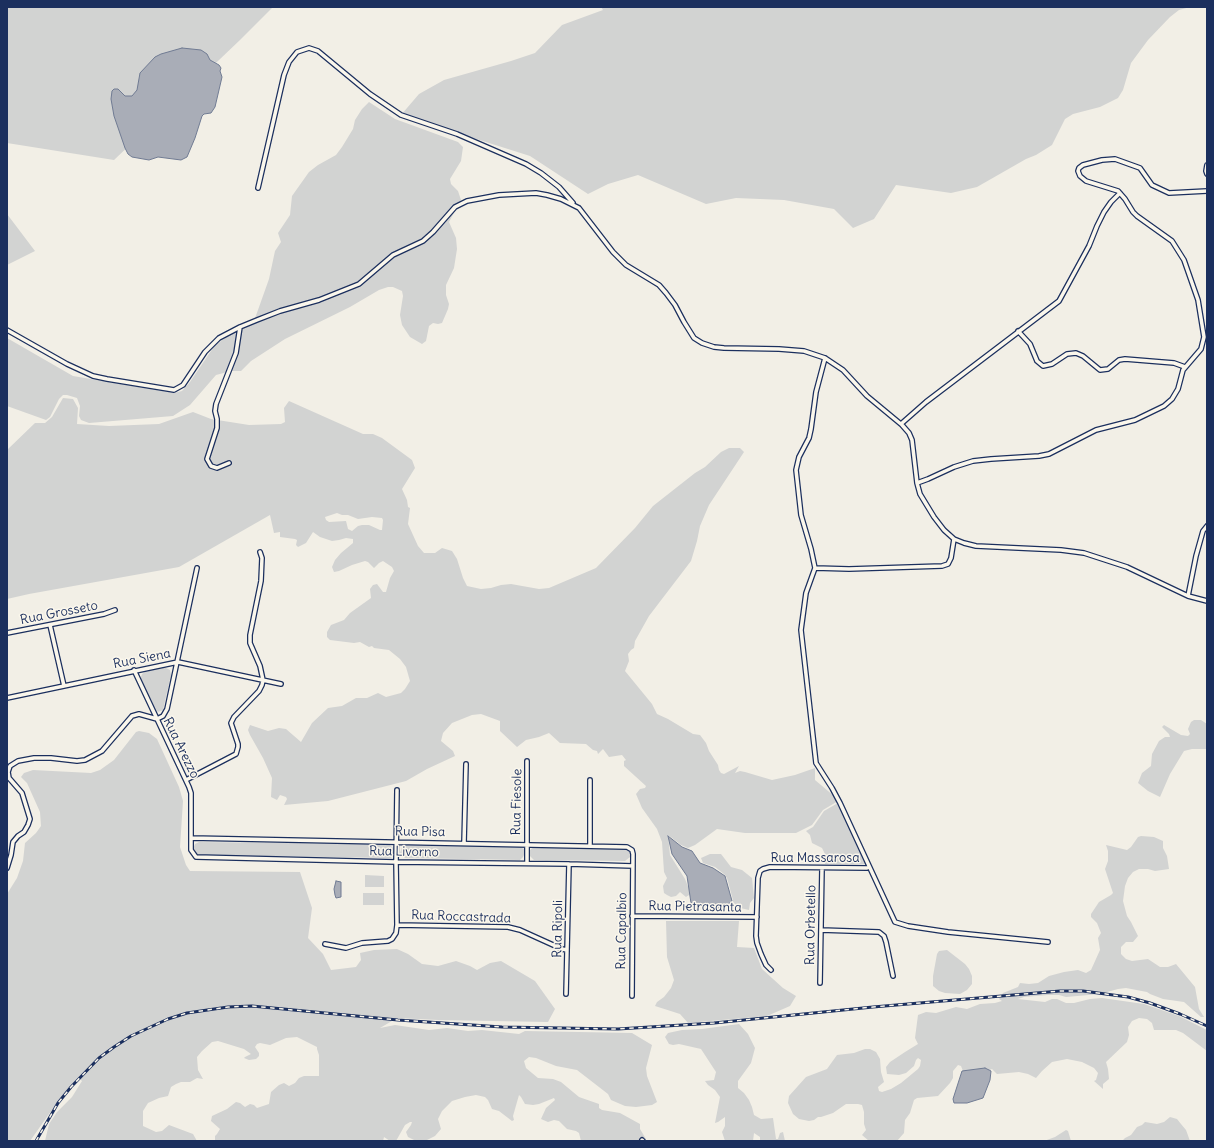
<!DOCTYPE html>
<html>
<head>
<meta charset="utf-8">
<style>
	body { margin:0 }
	#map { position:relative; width:1214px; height:1148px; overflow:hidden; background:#f2efe6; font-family:Delius,sans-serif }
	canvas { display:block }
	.frame { position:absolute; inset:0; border:8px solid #1b2f5e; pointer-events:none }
</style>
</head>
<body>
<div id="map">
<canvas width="1214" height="1148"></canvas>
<div class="frame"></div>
</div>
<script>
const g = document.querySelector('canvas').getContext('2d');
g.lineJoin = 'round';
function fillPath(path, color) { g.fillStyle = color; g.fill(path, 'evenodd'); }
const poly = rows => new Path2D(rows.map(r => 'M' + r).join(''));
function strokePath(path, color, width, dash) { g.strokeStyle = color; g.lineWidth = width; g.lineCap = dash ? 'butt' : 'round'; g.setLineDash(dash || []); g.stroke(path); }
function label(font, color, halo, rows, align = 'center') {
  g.font = font + ' Delius,sans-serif'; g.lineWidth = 3; g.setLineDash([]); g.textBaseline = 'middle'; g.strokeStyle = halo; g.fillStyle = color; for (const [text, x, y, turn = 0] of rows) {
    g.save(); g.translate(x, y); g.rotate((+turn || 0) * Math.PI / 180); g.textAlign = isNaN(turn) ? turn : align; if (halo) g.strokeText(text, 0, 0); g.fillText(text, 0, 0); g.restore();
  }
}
fillPath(poly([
	[7,7,273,7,240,40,114,160,7,143],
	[601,7,1190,7,1179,10,1170,17,1148,40,1131,63,1123,90,1118,98,1100,107,1073,114,1065,119,1052,145,1036,155,1026,159,977,187,951,193,896,185,874,219,853,228,834,209,784,200,736,198,706,204,638,175,608,184,588,194,530,156,401,115,419,94,444,80,511,61,535,53,562,25,603,10],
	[369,102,395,119,458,142,463,147,461,161,450,179,451,184,458,191,461,200,449,222,456,238,457,249,454,268,446,285,446,295,449,304,448,309,442,323,438,324,433,323,429,326,426,341,422,344,410,337,402,325,400,315,403,296,402,291,393,287,388,287,379,290,350,307,285,339,251,361,241,371,231,371,216,375,190,405,173,416,89,423,81,420,79,416,80,406,77,398,67,395,63,395,59,399,50,417,46,420,7,406,7,338,73,376,174,393,182,391,190,382,215,345,230,335,253,324,269,279,275,251,281,242,278,233,290,215,292,196,309,172,318,165,336,155,342,147,353,129,355,120,362,109],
	[7,214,35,251,7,265],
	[63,398,73,399,78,408,77,424,109,426,159,424,193,412,211,419,249,425,281,424,285,422,284,408,289,401,363,434,373,434,382,438,412,460,415,468,402,489,407,500,408,507,410,508,408,524,418,546,424,553,435,553,442,548,452,551,457,559,463,578,467,586,481,589,491,588,501,585,511,584,539,589,549,588,596,568,635,528,653,506,695,473,705,467,721,452,729,448,740,448,744,452,709,505,700,526,697,541,691,561,649,616,635,641,634,648,631,650,628,654,629,661,625,671,652,704,657,714,668,719,693,734,700,735,706,743,709,751,718,765,719,770,721,773,724,774,739,766,735,773,740,771,745,772,772,780,795,775,815,768,815,780,834,796,838,801,823,810,812,825,796,833,745,833,717,829,695,845,688,848,681,845,668,835,670,855,685,879,689,889,689,895,686,897,680,892,676,896,671,897,667,895,664,893,663,886,667,878,664,872,662,842,657,829,642,808,636,794,640,789,645,788,646,786,624,766,624,761,626,760,622,755,609,757,603,749,598,754,597,751,593,750,586,744,560,743,549,733,539,737,526,740,517,747,500,731,500,721,481,714,472,715,452,723,443,733,441,741,453,751,455,756,427,769,406,781,328,801,284,805,287,799,286,797,280,795,277,800,271,797,272,778,263,758,250,735,248,730,250,725,268,731,279,728,286,729,301,742,312,723,328,708,342,706,356,698,367,698,378,693,386,697,401,693,405,689,410,681,406,667,400,659,389,650,374,648,372,646,369,647,360,642,354,643,330,640,327,637,327,632,331,625,344,620,350,613,371,598,370,589,373,585,377,584,383,592,386,592,390,578,394,571,392,567,383,561,379,563,374,568,368,562,365,561,352,565,339,571,334,572,332,567,335,560,341,553,353,543,353,539,346,538,339,540,332,541,320,537,313,532,306,543,298,547,296,545,297,540,295,539,280,537,280,532,274,533,270,515,179,567,29,594,7,599,7,450,35,423,45,423,52,417],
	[337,513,342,515,348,515,358,519,372,517,382,518,383,520,382,530,380,530,369,525,362,525,358,526,352,531,348,529,346,521,329,522,326,520,325,517],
	[164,667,170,670,171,675,163,710,158,712,156,710,141,680,141,677,142,674,145,672],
	[1194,720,1201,720,1207,724,1207,749,1192,749,1184,751,1170,774,1160,797,1148,791,1138,783,1142,773,1151,766,1152,754,1159,741,1165,737,1170,737,1169,734,1162,727,1164,725,1181,735,1188,736,1190,734,1188,729,1191,722],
	[139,731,149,733,157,739,179,787,183,801,180,847,186,865,190,871,300,872,312,908,308,938,323,954,331,970,356,967,361,960,360,953,374,950,397,949,408,954,422,964,438,966,456,961,470,966,477,970,490,963,501,961,535,981,555,1009,548,1022,438,1020,397,1018,380,1028,395,1025,429,1030,447,1028,468,1031,482,1030,519,1034,525,1031,632,1033,652,1045,646,1068,647,1076,657,1102,652,1105,636,1107,625,1106,611,1100,608,1094,577,1070,556,1066,536,1058,529,1057,524,1061,526,1068,538,1078,553,1079,561,1082,579,1097,599,1104,599,1108,602,1110,620,1113,640,1124,640,1129,646,1139,645,1141,581,1141,579,1133,576,1131,567,1129,559,1121,554,1120,548,1122,541,1119,546,1108,555,1100,554,1098,539,1104,533,1105,525,1104,521,1097,519,1095,513,1116,514,1120,512,1121,499,1111,492,1109,488,1100,485,1097,476,1095,465,1097,452,1101,442,1111,438,1119,441,1129,435,1136,425,1141,416,1141,408,1137,406,1132,411,1125,412,1122,410,1122,405,1125,396,1141,390,1141,384,1137,383,1141,215,1141,215,1136,217,1134,220,1129,211,1121,212,1116,227,1109,236,1102,240,1103,245,1107,250,1104,254,1105,257,1108,269,1104,271,1092,279,1085,284,1083,289,1086,295,1083,299,1078,304,1076,319,1076,319,1055,317,1049,317,1047,297,1037,286,1038,270,1045,260,1043,257,1044,255,1047,259,1053,259,1056,256,1059,249,1060,244,1058,245,1057,251,1054,244,1049,218,1041,212,1042,202,1051,197,1057,198,1070,203,1079,197,1078,190,1082,181,1082,176,1084,171,1087,168,1096,159,1098,148,1103,143,1111,143,1126,156,1132,162,1131,169,1125,193,1134,197,1141,45,1141,49,1124,57,1112,72,1097,82,1081,79,1078,49,1114,30,1141,7,1141,7,894,17,878,23,861,25,843,36,833,41,826,40,812,27,783,21,777,24,773,33,770,91,773,100,770,114,760,136,732],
	[838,803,866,864,825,864,825,854,822,848,812,843,810,835,806,831,813,827,824,811],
	[1141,836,1154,837,1163,841,1163,848,1167,856,1169,869,1155,871,1148,869,1139,869,1133,872,1128,878,1125,886,1123,901,1127,916,1131,922,1138,936,1133,942,1126,942,1121,947,1121,954,1126,959,1132,961,1148,959,1160,967,1168,967,1176,964,1195,987,1199,1009,1204,1017,1201,1017,1184,1002,1163,999,1150,994,1147,992,1126,988,1118,989,1100,994,1066,997,1059,995,1048,995,1024,997,1018,999,1045,1002,1052,999,1057,999,1066,1003,1074,1003,1090,999,1102,998,1144,1004,1179,1016,1207,1030,1207,1051,1183,1033,1176,1030,1154,1030,1152,1023,1147,1019,1139,1018,1132,1021,1128,1027,1129,1035,1127,1042,1106,1062,1108,1069,1109,1079,1103,1084,1103,1089,1094,1081,1096,1080,1098,1073,1094,1068,1082,1062,1067,1059,1052,1062,1042,1071,1036,1078,1028,1074,1019,1072,997,1074,992,1069,980,1074,963,1071,961,1066,958,1065,953,1071,953,1078,950,1083,938,1096,917,1098,914,1100,910,1113,905,1120,904,1133,897,1141,869,1141,862,1135,866,1130,864,1124,864,1112,862,1105,858,1104,846,1104,833,1113,821,1117,818,1117,814,1120,809,1121,799,1119,793,1114,788,1103,789,1096,806,1077,827,1069,837,1055,854,1053,865,1049,870,1049,876,1052,880,1059,881,1072,884,1082,878,1087,879,1091,882,1092,891,1089,901,1083,918,1069,920,1066,921,1060,918,1058,916,1060,914,1066,906,1073,899,1075,887,1074,886,1067,890,1062,905,1052,918,1044,915,1038,918,1015,926,1012,936,1013,956,1007,967,1009,980,1004,995,1003,1002,1001,999,999,1003,993,1018,987,1020,983,1029,984,1038,983,1049,976,1064,972,1078,970,1086,973,1091,970,1100,950,1098,938,1101,933,1097,923,1091,917,1091,914,1099,902,1111,895,1113,893,1105,869,1108,861,1108,851,1106,845,1127,850,1131,847,1138,837],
	[199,842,389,844,394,849,395,852,391,858,198,855,193,849,195,844],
	[405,845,518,846,524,849,525,853,523,857,520,860,405,858,400,853,402,847],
	[534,847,626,848,630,851,631,854,630,857,625,861,534,860,529,855,530,850],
	[710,854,721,854,731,867,742,870,752,878,754,898,750,903,749,910,736,907,732,905,733,900,727,878,724,874,715,867,703,863,701,858],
	[365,875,384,876,384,887,365,887],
	[363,893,384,893,384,905,363,905],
	[666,921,739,921,737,947,754,948,762,969,783,988,796,996,790,1006,767,1016,688,1023,680,1014,655,1006,657,1002,664,997,671,988,674,980,667,957],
	[947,950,965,964,969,969,972,976,972,984,967,990,960,994,945,993,939,991,933,986,933,976,937,954,939,951],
	[739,1024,748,1034,755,1048,751,1063,738,1081,738,1088,744,1093,749,1100,752,1107,754,1115,761,1119,773,1118,776,1139,778,1139,780,1133,783,1132,785,1141,760,1141,760,1137,754,1133,753,1141,725,1141,722,1132,725,1126,725,1117,718,1122,715,1123,720,1097,715,1090,708,1085,705,1081,714,1080,716,1072,701,1049,679,1044,673,1045,669,1044,665,1037,668,1033,682,1030,702,1029],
	[1170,1117,1177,1119,1181,1124,1186,1130,1190,1141,1122,1141,1125,1138,1131,1135,1137,1127,1142,1125,1145,1122,1157,1124,1164,1122],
	[1066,1130,1068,1131,1071,1141,1044,1141,1055,1137]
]), '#d2d3d2');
const water = poly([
	[182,48,201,50,207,54,210,60,219,65,221,68,220,71,222,77,215,107,211,113,204,114,202,116,195,138,187,157,181,160,158,157,149,160,132,157,128,154,125,148,114,116,111,99,112,91,114,89,118,89,125,96,132,96,137,90,140,73,155,57,161,54,182,48],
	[668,836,682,847,692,851,700,863,713,868,725,876,732,901,724,908,718,908,691,903,687,876,672,854,668,836],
	[336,881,341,882,341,897,336,898,335,895,334,889,336,881],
	[985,1068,991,1071,990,1080,983,1098,967,1103,954,1103,953,1099,962,1071,985,1068]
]);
fillPath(water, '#a9adb7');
strokePath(water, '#707b93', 1);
const street = poly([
	[1207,165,1206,171,1207,174],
	[258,188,284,75,289,62,297,52,309,48,318,51,370,94,401,115,457,134,526,164,541,173,559,187,573,203],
	[7,330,67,364,93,376,107,379,174,390,183,385,205,352,219,338,240,327,257,320,280,311,319,300,359,284,393,255,423,241,433,232,455,207,467,201,499,195,536,193,547,195,561,199,579,208,613,252,626,265,659,285,666,293,675,305,684,322,694,338,702,343,714,347,724,348,779,349,804,351,825,358,843,370,867,396,902,425,909,433,912,440,917,483,920,494,934,517,944,530,954,539,964,543,976,546,1061,550,1084,553,1127,567,1188,596,1207,601],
	[1018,331,1030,344,1037,361,1043,366,1052,364,1067,354,1076,353,1083,356,1100,370,1108,369,1119,360,1125,359,1174,363,1185,367],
	[825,358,816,392,811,429,809,438,799,457,796,470,801,515,811,549,815,568,806,593,801,630,816,763,832,788,840,803,895,922,908,926,948,932,1048,942],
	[901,424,926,402,1059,301,1089,246,1097,226,1104,212,1111,202,1120,193],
	[229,463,217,468,211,466,207,459,217,428,217,419,215,411,216,404,236,353,240,327],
	[917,483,928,479,954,467,973,461,991,459,1039,456,1049,454,1096,430,1135,420,1164,406,1172,399,1178,389,1183,370,1201,349,1204,337,1198,300,1184,260,1172,241,1137,216,1133,212,1125,199,1118,191,1086,181,1080,176,1078,171,1079,168,1083,165,1102,160,1115,159,1140,168,1152,185,1169,193,1207,191],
	[815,568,849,569,942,566,948,564,951,558,954,539],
	[1188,596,1196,556,1203,531,1207,526],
	[50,625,64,686],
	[7,633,104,614,115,610],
	[134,670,189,787,191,793,191,850,196,857,396,862,569,864,633,866],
	[7,698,178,662,281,684],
	[186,780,236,754,238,747,238,744,231,723,234,717,259,691,262,685,263,680,260,666,250,643,250,635,261,581,262,558,260,552],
	[191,838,627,847,632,850,633,854,632,996],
	[464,843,466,764],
	[590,845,590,780],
	[527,863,527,761],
	[7,868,11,855,13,842,18,836,24,832,28,825,30,819,22,793,9,778,8,772,10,766,18,761,34,758,51,758,77,761,85,760,102,751,132,716,139,714,157,719,163,716,167,709,197,568],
	[632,916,757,917],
	[397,925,508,927,520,930,562,949,567,950],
	[821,930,879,932,884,936,886,942,893,976],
	[325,944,346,948,362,943,388,941,392,939,396,933,397,925,396,862,397,790],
	[771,970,766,965,761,954,757,943,756,936,758,878,760,871,763,869,770,867,867,868],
	[820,983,822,868],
	[566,994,569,864],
	[642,1140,643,1141]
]);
strokePath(street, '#1b2f5e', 6);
strokePath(street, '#fbf7ec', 3.5);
const rail = poly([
	[36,1141,58,1103,71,1087,99,1058,114,1047,131,1036,168,1019,187,1013,228,1007,252,1006,398,1020,502,1027,618,1029,714,1023,873,1007,1060,991,1083,991,1128,997,1150,1003,1180,1014,1207,1026]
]);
strokePath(rail, '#1b2f5e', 3);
strokePath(rail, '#fbf7ec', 1.5, [4.5]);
label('13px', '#1b2f5e', '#fbf7ec', [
	["Rua Grosseto",59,613,-11],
	["Rua Siena",142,659,-11],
	["Rua Arezzo",181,748,64],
	["Rua Fiesole",517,802,-89],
	["Rua Pisa",420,832,1],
	["Rua Livorno",404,852,1],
	["Rua Massarosa",815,858],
	["Rua Pietrasanta",695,907,1],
	["Rua Roccastrada",461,917,2],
	["Rua Orbetello",811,925,-89],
	["Rua Ripoli",558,929,-89],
	["Rua Capalbio",622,931,-89]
]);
</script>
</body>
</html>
